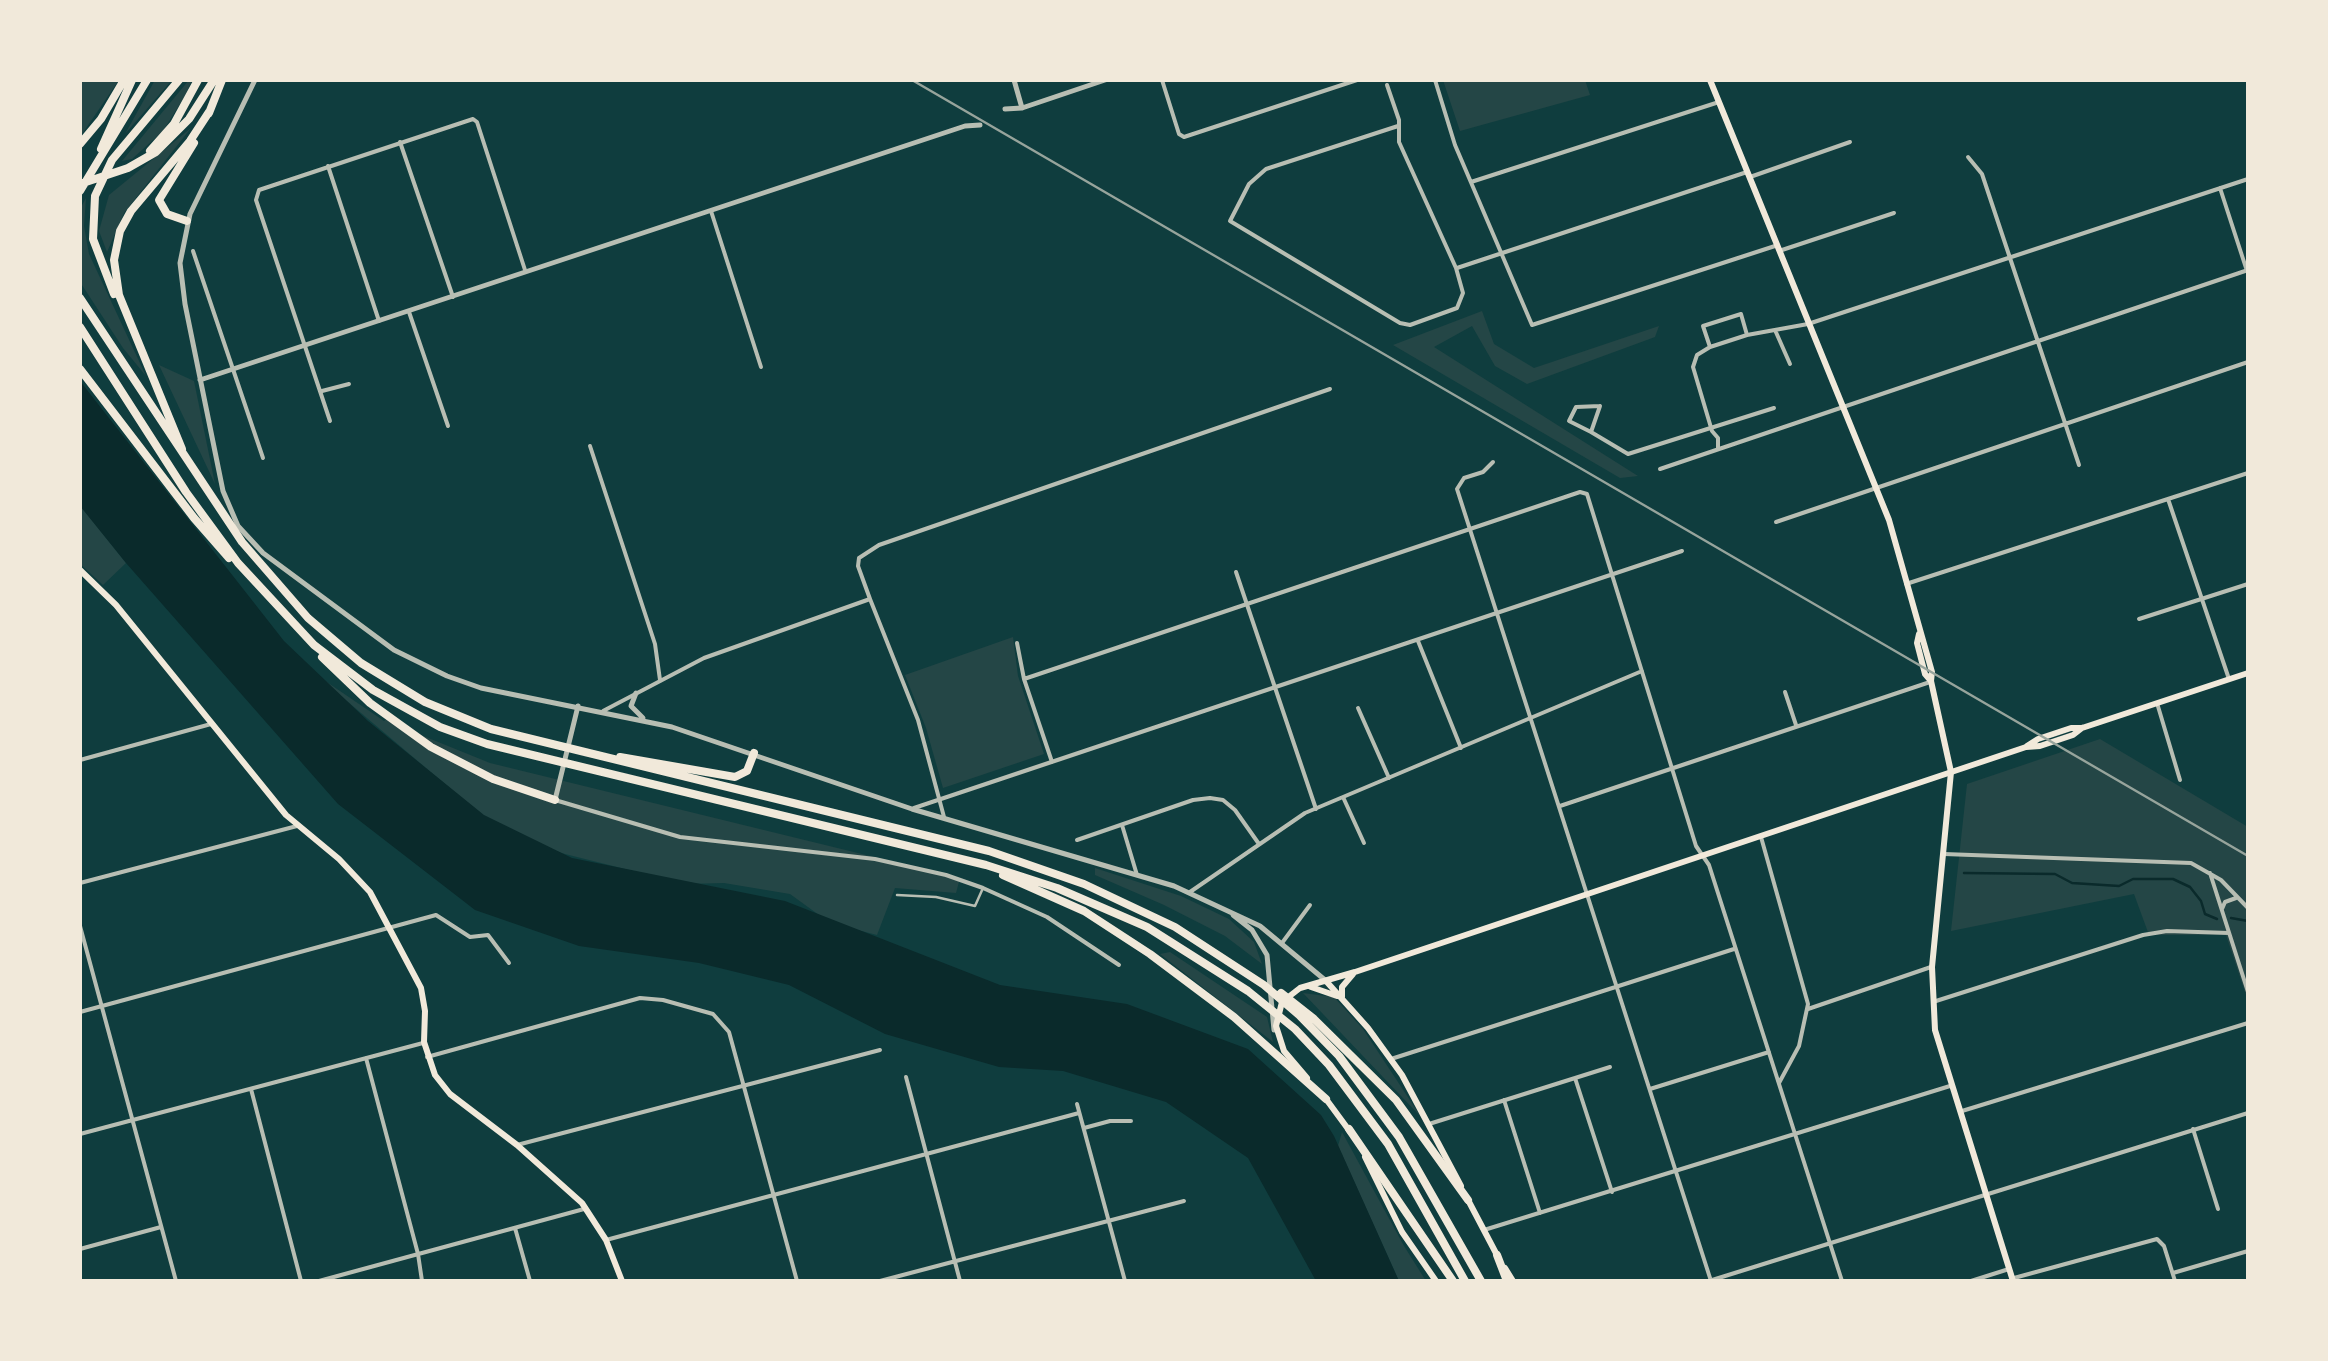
<!DOCTYPE html>
<html>
<head>
<meta charset="utf-8">
<style>
	body { margin:0 }
	#map { position:relative; width:2328px; height:1361px; overflow:hidden; background:#0f3d3e; font-family:Manrope,sans-serif }
	canvas { display:block }
	.frame { position:absolute; inset:0; border:82px solid #f1e9da; pointer-events:none }
</style>
</head>
<body>
<div id="map">
<canvas width="2328" height="1361"></canvas>
<div class="frame"></div>
</div>
<script>
const g = document.querySelector('canvas').getContext('2d');
g.lineJoin = 'round';
function fillPath(path, color) { g.fillStyle = color; g.fill(path, 'evenodd'); }
const poly = rows => new Path2D(rows.map(r => 'M' + r).join(''));
function strokePath(path, color, width, dash) { g.strokeStyle = color; g.lineWidth = width; g.lineCap = dash ? 'butt' : 'round'; g.setLineDash(dash || []); g.stroke(path); }
fillPath(poly([
	[80,80,119,80,80,137],
	[155,80,172,80,125,134],
	[189,80,192,80,185,96,163,131,132,159,122,161],
	[1443,80,1585,80,1590,95,1460,131],
	[191,128,124,213,107,252,99,231,109,195],
	[86,198,84,226,89,254,146,376,123,348,80,282,80,209],
	[1482,311,1494,344,1534,368,1659,326,1655,337,1527,384,1495,366,1472,326,1434,347,1638,476,1620,478,1393,345],
	[159,365,194,381,215,484],
	[80,505,126,563,103,585,80,564],
	[1013,637,1018,676,1044,754,943,788,926,728,905,675],
	[315,674,384,721,388,718,411,731,490,763,960,878,956,893,895,888,877,935,830,923,790,894,724,883,685,884,565,854,505,835],
	[2100,739,2248,827,2248,1001,2226,935,2149,935,2134,894,1951,931,1967,784],
	[1095,868,1181,896,1229,919,1254,942,1262,964,1225,936,1164,905,1095,875],
	[1170,952,1267,1017,1273,1042,1160,954],
	[1303,993,1334,997,1363,1029,1421,1117],
	[1342,1132,1404,1246,1426,1281,1399,1281,1338,1146]
]), '#244646');
fillPath(poly([
	[80,381,284,641,368,721,484,815,572,858,785,901,1000,985,1127,1004,1248,1049,1321,1115,1334,1136,1399,1281,1316,1281,1248,1158,1166,1102,1063,1071,999,1067,885,1034,789,985,699,963,579,946,475,910,338,804,126,563,80,506]
]), '#0a2a2b');
strokePath(poly([
	[1964,873,2055,874,2072,883,2119,886,2133,879,2173,879,2190,887,2201,901,2205,914,2217,919],
	[2231,918,2248,921]
]), '#0a2a2b', 2.5);
strokePath(poly([
	[897,895,936,897,975,906,983,888]
]), '#b8beb3', 2.5);
strokePath(poly([
	[1162,80,1179,134,1184,137,1357,80],
	[1435,80,1455,145,1532,325,1775,246],
	[1387,85,1399,120,1399,142,1456,268,1463,293,1457,308,1410,325,1400,323,1230,221,1249,184,1266,169,1398,126],
	[400,142,453,297],
	[1968,157,1982,174,2079,465],
	[328,166,379,321],
	[1750,177,1850,142],
	[1471,182,1719,102],
	[2220,188,2246,268],
	[711,211,761,367],
	[193,251,263,458],
	[1779,251,1894,213],
	[1457,268,1747,172],
	[409,312,448,426],
	[1775,330,1790,364],
	[1710,347,1703,326,1741,314,1747,335],
	[322,391,349,384],
	[1600,406,1591,432,1569,421,1576,407,1600,406],
	[330,421,256,200,259,190,473,119,477,122,525,270],
	[1591,432,1628,454,1774,408],
	[590,446,655,644,660,680],
	[1718,448,1718,438,1712,431,1693,367,1697,355,1710,347,1747,335,1808,324,2248,179],
	[1493,462,1483,472,1464,478,1457,489,1711,1281],
	[1660,469,2248,270],
	[2168,499,2229,679],
	[1776,522,2248,362],
	[1236,572,1316,809],
	[1906,584,2248,473],
	[2139,619,2248,584],
	[1418,641,1461,748],
	[1017,643,1024,679,1052,762],
	[1024,679,1580,492,1587,494,1696,846,1709,865,1842,1281],
	[1785,692,1796,725],
	[2157,703,2180,780],
	[1358,708,1389,778],
	[603,711,704,658,870,599],
	[80,760,211,724],
	[1343,797,1364,843],
	[555,800,680,837,875,859,946,875,983,888,1047,917,1119,965],
	[1560,806,1930,682],
	[914,808,1682,551],
	[944,817,918,720,870,599,858,566,859,558,879,545,1330,389],
	[1122,825,1137,875],
	[1761,837,1808,1004,1799,1046,1779,1083],
	[1077,840,1193,800,1210,798,1223,800,1235,810,1259,844],
	[1944,854,2191,863,2221,880,2248,908],
	[2210,873,2248,992],
	[80,883,297,826],
	[1190,892,1305,813,1642,671],
	[2222,909,2225,902,2236,898],
	[80,926,176,1281],
	[1282,943,1310,905],
	[1936,1001,2143,935,2167,931,2229,933],
	[1808,1009,1931,967],
	[80,1012,436,915,470,937,488,935,509,963],
	[427,1057,640,998,663,1000,713,1014,729,1032,797,1281],
	[366,1058,418,1254,422,1281],
	[1391,1059,1734,949],
	[906,1077,960,1281],
	[1575,1078,1612,1192],
	[251,1089,301,1281],
	[1650,1089,1769,1052],
	[1504,1100,1540,1213],
	[1077,1104,1125,1281],
	[1962,1111,2248,1023],
	[1429,1124,1610,1067],
	[1084,1128,1110,1121,1131,1121],
	[2193,1129,2218,1209],
	[80,1134,423,1043],
	[517,1145,880,1050],
	[515,1228,530,1281],
	[1484,1230,1950,1086],
	[606,1240,1079,1113],
	[80,1249,161,1227],
	[2173,1273,2248,1251],
	[2014,1278,2157,1239,2164,1246,2175,1281],
	[319,1281,584,1209],
	[880,1281,1184,1201],
	[1709,1281,2248,1113],
	[1971,1281,2009,1269]
]), '#b8beb3', 4);
strokePath(poly([
	[255,80,190,214,180,263,185,304,223,491,238,526,263,553,394,650,447,676,481,688,672,727,912,809,1174,886,1260,926,1325,980],
	[1014,80,1022,108],
	[1005,109,1022,108,1105,80],
	[200,380,965,126,980,125],
	[636,693,631,706,643,718],
	[555,800,578,706],
	[1233,915,1252,930,1267,955,1274,1030]
]), '#b8beb3', 5);
strokePath(poly([
	[2027,746,2038,739,2071,728,2082,728,2248,673],
	[1326,981,1368,1028,1402,1075,1461,1186],
	[1311,987,1337,996],
	[1342,997,1342,987,1353,974],
	[1307,1078,1284,1051,1276,1026,1282,1002,1300,988,1355,972,2026,747,2040,746,2073,735,2082,728],
	[1326,1099,1351,1133],
	[1365,1157,1402,1232,1436,1281],
	[1467,1198,1498,1257],
	[1505,1268,1513,1281]
]), '#f1e9da', 6);
strokePath(poly([
	[1710,80,1889,520,1932,672,1931,681,1951,772,1932,967,1935,1030,2013,1281],
	[80,570,116,605,286,815,339,859,370,892,421,988,425,1011,424,1042,435,1075,450,1094,517,1145,582,1203,606,1240,622,1281],
	[1919,634,1917,643,1925,674,1931,681]
]), '#f1e9da', 6);
strokePath(poly([
	[209,113,222,80],
	[80,144,101,119,124,80],
	[101,149,132,80],
	[150,151,174,124,198,80],
	[80,184,128,168,156,152,189,119,214,80],
	[80,191,147,80],
	[187,221,167,214,159,200,194,143],
	[114,294,93,239,95,196,112,160,179,80],
	[80,298,242,542,308,618,361,663,425,702,491,729,989,851,1084,884,1175,927,1264,985,1299,1015,1339,1056,1399,1137,1481,1281],
	[80,327,186,492,238,563,314,645,373,690,440,727,487,744,986,865,1057,888,1147,927,1248,991,1295,1029,1329,1065,1388,1144,1465,1281],
	[80,369,194,518,229,558],
	[182,449,119,295,114,260,120,231,131,211,190,141,209,112],
	[322,657,370,703,431,747,493,779,555,800],
	[620,757,735,777,747,771,754,753],
	[1003,875,1084,911,1150,954,1234,1017,1326,1099],
	[1281,993,1314,1019,1396,1100,1468,1200],
	[1349,1129,1453,1281],
	[1497,1255,1507,1281]
]), '#f1e9da', 8);
strokePath(poly([
	[912,80,2248,856]
]), '#97a49c', 2.5);
</script>
</body>
</html>
